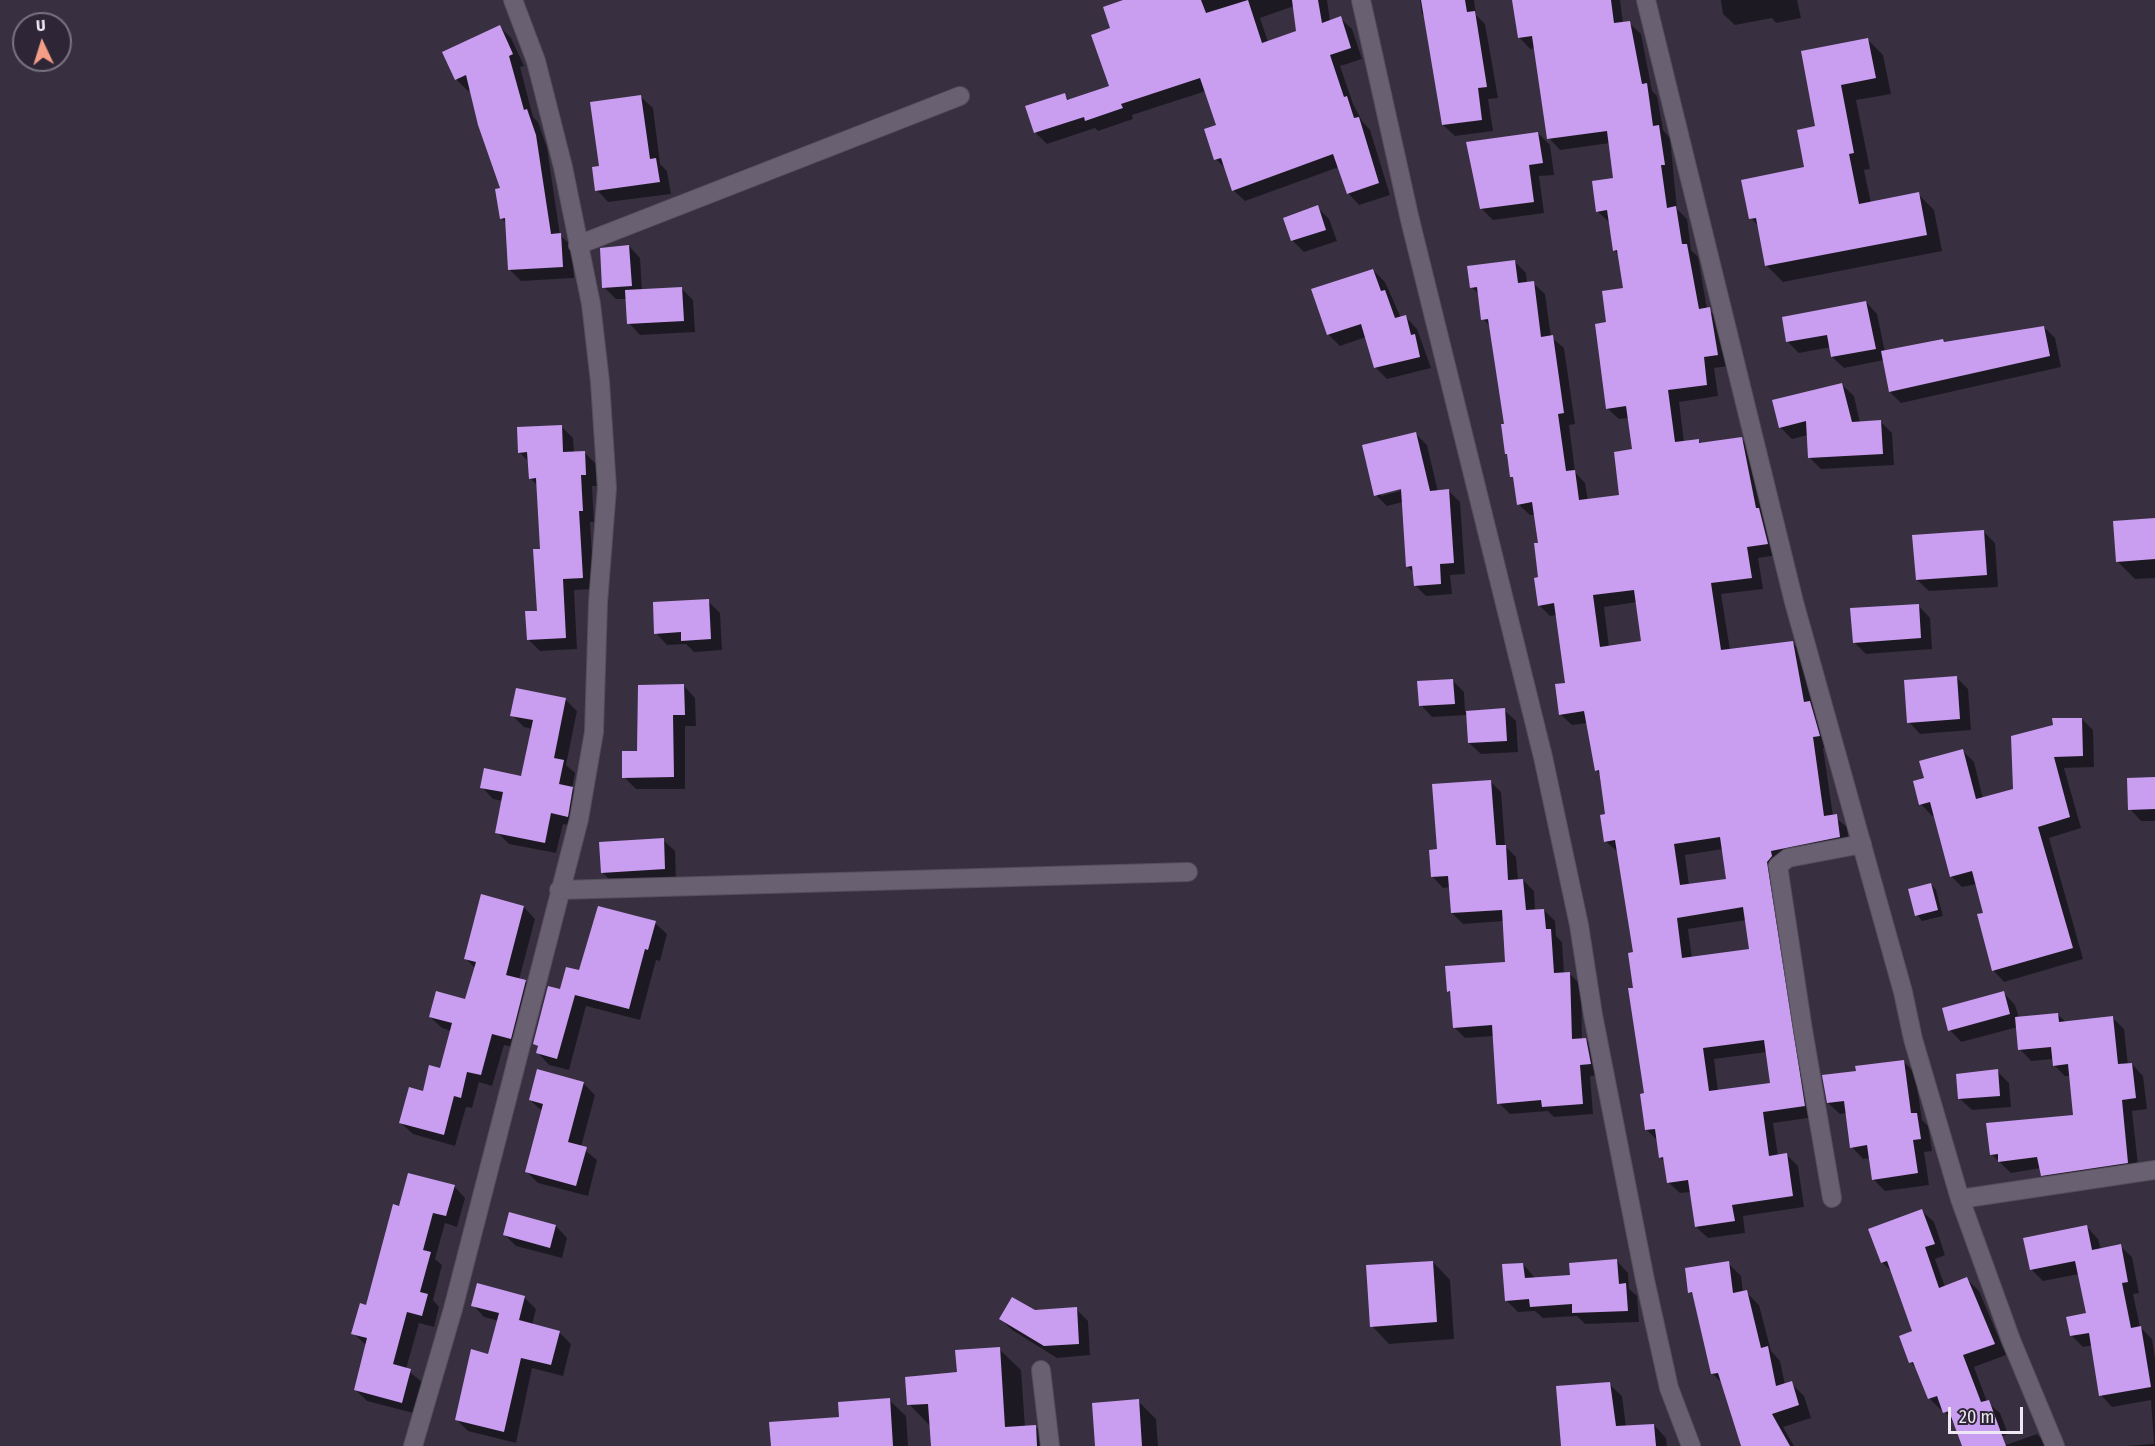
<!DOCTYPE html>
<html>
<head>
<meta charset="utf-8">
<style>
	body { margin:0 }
	#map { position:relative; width:2155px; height:1446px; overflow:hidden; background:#383040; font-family:"Fira Sans Condensed",sans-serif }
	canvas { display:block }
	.north { position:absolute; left:12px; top:12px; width:60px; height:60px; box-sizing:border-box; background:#2e2636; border:2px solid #7a7482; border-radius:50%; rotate:356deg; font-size:16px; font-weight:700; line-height:24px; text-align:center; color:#ede8f3 }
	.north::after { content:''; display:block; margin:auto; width:21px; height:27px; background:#f49e88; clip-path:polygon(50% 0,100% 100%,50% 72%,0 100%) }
	.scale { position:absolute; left:1948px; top:1407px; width:75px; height:27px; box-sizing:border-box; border:3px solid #ede8f3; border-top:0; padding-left:8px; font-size:18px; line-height:21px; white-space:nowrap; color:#ede8f3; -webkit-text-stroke:4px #2e2636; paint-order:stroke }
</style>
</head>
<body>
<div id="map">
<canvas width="2155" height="1446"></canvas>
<div class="north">U</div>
<div class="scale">20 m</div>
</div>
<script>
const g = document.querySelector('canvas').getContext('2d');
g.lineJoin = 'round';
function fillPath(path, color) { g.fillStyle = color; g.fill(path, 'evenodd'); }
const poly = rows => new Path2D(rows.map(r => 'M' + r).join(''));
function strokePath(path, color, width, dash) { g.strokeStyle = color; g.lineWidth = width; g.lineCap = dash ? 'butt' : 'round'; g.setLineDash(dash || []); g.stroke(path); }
fillPath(poly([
	[1123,0,1327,0,1330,21,1340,18,1352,29,1362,59,1340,66,1353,104,1362,121,1370,130,1390,195,1359,205,1348,193,1339,167,1245,201,1233,190,1227,170,1216,159,1218,126,1206,91,1132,115,1133,119,1098,131,1095,128,1047,144,1036,133,1027,107,1064,94,1070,101,1110,87,1112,29],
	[1294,6,1298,32,1268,42,1260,18],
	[1420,0,1474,0,1476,15,1485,24,1494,75,1498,98,1488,99,1493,131,1455,136,1443,125,1426,18,1422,14],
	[1514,0,1620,0,1623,24,1629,23,1641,34,1652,91,1657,96,1663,130,1670,138,1677,209,1687,219,1691,250,1698,257,1707,309,1721,320,1729,366,1714,368,1718,396,1679,402,1684,442,1698,440,1702,444,1741,439,1753,450,1779,555,1758,558,1763,589,1721,594,1730,650,1793,643,1804,654,1814,707,1821,714,1830,747,1823,748,1833,816,1847,827,1850,848,1782,862,1815,1117,1773,1123,1778,1156,1787,1155,1798,1166,1804,1207,1743,1216,1745,1233,1708,1238,1696,1227,1691,1192,1680,1193,1668,1182,1666,1163,1660,1157,1658,1141,1646,1129,1645,1095,1634,989,1634,954,1618,852,1605,841,1607,815,1601,775,1596,770,1588,723,1572,725,1560,714,1567,684,1557,615,1550,616,1539,605,1540,544,1535,515,1530,515,1518,504,1515,479,1507,454,1506,425,1491,327,1483,319,1480,295,1472,288,1514,261,1526,273,1527,284,1533,283,1545,294,1551,337,1564,348,1575,424,1569,425,1575,472,1585,483,1588,501,1621,496,1634,450,1629,418,1619,419,1607,408,1608,323,1624,290,1620,256,1614,250,1609,222,1597,211,1615,179,1610,143,1560,150,1549,138,1536,48,1530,49,1519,37],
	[1637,602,1642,643,1609,647,1604,607],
	[1723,849,1727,880,1689,885,1685,855],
	[1747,920,1751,951,1692,958,1688,929],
	[1767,1052,1771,1084,1718,1092,1714,1059],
	[1721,0,1797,0,1801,18,1776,23,1772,18,1735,25,1723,14],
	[500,27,511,38,524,66,520,67,533,117,538,122,547,148,560,235,572,246,574,278,521,281,510,270,507,224,501,218,502,189,471,89,468,91,456,79],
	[1867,39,1883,55,1891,94,1856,100,1870,169,1864,170,1871,203,1918,194,1934,210,1942,251,1783,282,1767,266,1759,227,1751,218,1806,169,1817,127,1803,52],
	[641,97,653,108,660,164,667,171,671,194,608,202,597,190,601,167],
	[1538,133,1550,145,1554,175,1539,176,1544,213,1493,220,1481,208],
	[1317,207,1329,219,1337,241,1304,252,1292,240],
	[629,246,640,258,642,291,681,288,693,300,695,332,640,335,629,323,627,299,616,299,604,287],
	[1373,270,1385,282,1401,318,1406,317,1417,329,1431,368,1387,379,1375,367,1366,337,1340,346,1328,334],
	[1866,302,1877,314,1885,352,1943,341,1946,344,2044,327,2055,338,2061,367,1901,403,1890,392,1884,360,1844,368,1832,357,1831,347,1799,353,1788,342],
	[1842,385,1854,396,1860,423,1881,422,1892,433,1894,465,1821,469,1809,457,1808,435,1792,439,1780,427],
	[561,426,573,438,574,453,584,452,596,464,597,486,592,486,594,522,590,522,594,589,574,590,577,649,540,651,528,639,538,612,542,550,538,486,530,478,529,462,519,452],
	[1415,433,1427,445,1438,492,1449,491,1460,502,1465,574,1450,575,1452,594,1426,596,1415,585,1414,573,1407,566,1403,502,1387,506,1376,495],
	[1408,486,1408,489,1381,496,1381,492],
	[2155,520,2155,578,2135,579,2117,561],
	[1983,531,1995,543,1998,587,1929,591,1917,580],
	[708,601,720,613,722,650,694,652,686,644,667,645,656,633],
	[1919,606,1930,618,1932,649,1866,654,1854,642],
	[1957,678,1968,689,1971,730,1920,734,1909,722],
	[1452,680,1464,692,1465,712,1504,710,1516,721,1518,752,1481,754,1469,743,1467,715,1432,717,1421,705],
	[684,686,695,698,696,726,685,726,685,789,636,789,624,777],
	[565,699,577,711,566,765,575,773,572,788,584,800,579,827,563,824,556,853,509,844,497,832,503,801,493,799,482,787,523,777,533,729,524,727,512,715],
	[2082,719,2093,730,2094,767,2064,768,2081,828,2049,838,2083,959,2004,982,1993,970,1985,914,1977,884,1962,887,1951,876,1935,815,1932,816,1921,804,1926,779,1963,751,1974,762,1983,799,2014,790],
	[2155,778,2155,821,2141,821,2130,809],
	[1490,781,1501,792,1505,846,1516,857,1518,880,1523,880,1534,891,1535,911,1544,910,1555,921,1556,936,1562,942,1564,974,1570,974,1581,985,1582,1040,1585,1039,1597,1050,1601,1075,1590,1076,1593,1114,1554,1117,1548,1111,1510,1114,1499,1103,1494,1036,1465,1038,1454,1027,1452,995,1448,991,1507,963,1504,921,1463,924,1452,913,1450,887,1443,888,1432,876,1438,851],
	[663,840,675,851,676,880,614,884,602,872],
	[1931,884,1936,890,1943,916,1922,921,1917,915],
	[524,907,535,919,519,980,525,981,537,993,522,1049,504,1045,492,1086,479,1082,472,1108,466,1107,455,1146,413,1134,401,1123,441,1070,451,1031,442,1028,430,1017,466,1001,475,968,466,959],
	[655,923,667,934,660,961,656,960,640,1020,586,1006,569,1070,549,1065,538,1053,539,1048,534,1044,580,972],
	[2004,993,2015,1005,2019,1018,2057,1014,2066,1022,2113,1018,2124,1029,2128,1065,2132,1064,2143,1076,2147,1109,2132,1111,2139,1174,2054,1186,2043,1175,2041,1168,2011,1173,1991,1154,2074,1117,2070,1076,2065,1076,2054,1065,2053,1059,2031,1061,2020,1049,2018,1027,1961,1042,1950,1030],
	[1903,1061,1915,1073,1922,1120,1928,1126,1932,1151,1924,1152,1929,1185,1885,1191,1873,1179,1870,1158,1863,1159,1852,1147,1847,1113,1840,1114,1828,1103],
	[1997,1071,2009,1083,2011,1107,1972,1110,1960,1099],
	[583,1083,595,1095,581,1147,597,1160,588,1196,538,1183,526,1171,542,1111,530,1100],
	[454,1186,465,1198,457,1227,445,1223,435,1259,442,1265,433,1300,439,1307,434,1327,419,1323,406,1369,422,1382,413,1413,367,1401,355,1389,367,1346,353,1333,367,1306,400,1208],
	[1922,1211,1934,1222,1945,1255,1935,1259,1945,1287,1967,1279,1979,1291,2006,1355,1974,1367,1987,1402,2000,1413,2008,1434,1975,1446,1970,1446,1943,1409,1941,1410,1929,1398,1918,1370,1910,1362,1914,1332,1893,1273,1882,1262],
	[556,1226,567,1238,562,1258,516,1246,505,1235],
	[2087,1227,2098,1239,2101,1250,2120,1246,2132,1257,2139,1293,2133,1294,2140,1327,2152,1339,2155,1358,2155,1446,2125,1446,2154,1444,2151,1400,2112,1407,2101,1395,2093,1345,2083,1347,2072,1336,2088,1315,2079,1274,2043,1281,2031,1269],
	[1617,1261,1628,1273,1629,1289,1637,1296,1639,1322,1585,1324,1577,1316,1543,1318,1535,1311,1518,1312,1506,1300,1523,1264,1535,1278,1571,1276],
	[1433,1262,1450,1280,1454,1339,1389,1344,1372,1326],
	[1728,1263,1741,1276,1743,1293,1746,1292,1759,1305,1771,1351,1780,1361,1785,1385,1791,1383,1804,1396,1811,1418,1783,1427,1794,1446,1741,1446,1723,1384,1713,1374,1695,1297,1690,1292],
	[525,1298,536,1309,532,1325,560,1333,571,1344,563,1376,532,1368,516,1443,468,1431,456,1419,489,1355,499,1321,484,1317,473,1305],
	[1076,1309,1088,1321,1090,1355,1057,1358,1012,1330,1001,1319,1034,1312],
	[999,1349,1021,1370,1025,1427,1035,1426,1055,1446,933,1446,930,1426,909,1404],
	[1609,1384,1622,1396,1626,1427,1654,1425,1666,1438,1667,1446,1563,1446],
	[889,1400,906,1416,908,1446,773,1446],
	[1138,1401,1156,1419,1158,1446,1097,1446],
	[2037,1434,2048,1446,2003,1446]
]), '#0007');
fillPath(poly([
	[1123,0,1201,0,1206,13,1248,0,1262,43,1296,31,1292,0,1318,0,1322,23,1341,16,1351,48,1330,55,1344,97,1347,96,1354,118,1359,117,1379,183,1347,194,1333,154,1232,191,1221,158,1214,160,1204,129,1216,125,1200,78,1121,104,1123,108,1085,121,1084,117,1034,133,1025,106,1065,93,1067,100,1109,86,1091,35,1110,28,1103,7],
	[1421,0,1465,0,1467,12,1475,11,1487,87,1478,88,1482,120,1442,125],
	[1512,0,1611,0,1614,23,1630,21,1642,84,1647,83,1653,126,1659,125,1665,165,1661,165,1667,208,1676,206,1682,244,1687,244,1699,309,1710,307,1718,355,1704,357,1707,385,1668,390,1675,442,1699,439,1699,443,1742,437,1756,508,1759,508,1768,544,1747,547,1752,578,1711,583,1721,650,1793,641,1804,702,1810,701,1820,736,1813,737,1824,816,1837,814,1840,837,1771,851,1772,856,1767,862,1805,1106,1763,1112,1769,1156,1787,1153,1793,1196,1732,1205,1735,1221,1695,1227,1688,1180,1667,1183,1663,1157,1659,1158,1655,1129,1645,1130,1640,1094,1644,1093,1628,988,1633,988,1628,953,1633,952,1615,840,1604,842,1600,815,1605,814,1599,770,1595,771,1584,711,1559,715,1555,684,1565,683,1554,603,1538,606,1534,578,1538,577,1534,543,1538,543,1532,502,1517,505,1513,477,1510,477,1507,454,1505,454,1501,424,1504,424,1488,319,1481,320,1477,287,1470,288,1467,266,1515,260,1518,283,1534,281,1541,337,1553,335,1564,413,1558,414,1566,471,1575,470,1579,500,1619,495,1614,452,1632,449,1626,406,1606,409,1595,324,1606,322,1602,291,1623,288,1617,250,1613,251,1607,210,1596,212,1592,181,1613,178,1607,131,1547,139,1532,36,1518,38],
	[1634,590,1641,641,1600,647,1593,595],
	[1720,837,1726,879,1680,885,1674,844],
	[1743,907,1749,949,1682,958,1677,918],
	[1764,1040,1770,1083,1709,1091,1703,1048],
	[500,25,513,54,509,56,524,110,527,109,536,135,551,234,561,233,563,267,508,270,505,218,500,219,495,189,500,188,478,125,466,75,455,80,442,52],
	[1868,38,1876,78,1841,85,1854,153,1849,154,1859,204,1919,192,1927,235,1765,266,1756,218,1749,219,1741,180,1804,167,1797,130,1815,126,1801,51],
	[641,95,650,159,656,158,660,182,595,191,592,167,599,166,590,102],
	[1538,132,1543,163,1529,165,1534,202,1480,209,1466,142],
	[1318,205,1326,230,1291,241,1283,218],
	[629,245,632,286,602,288,600,248],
	[1373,269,1381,291,1385,290,1395,318,1406,315,1411,335,1415,334,1420,357,1374,368,1361,324,1327,335,1311,289],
	[682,287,684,321,627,324,625,290],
	[1866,301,1876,349,1831,357,1827,335,1786,342,1782,317],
	[2044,326,2050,356,1889,392,1881,351,1943,339,1944,342],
	[1842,383,1852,422,1881,420,1883,454,1808,458,1806,421,1779,428,1772,400],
	[562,425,563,452,585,451,586,475,581,475,583,511,579,511,583,578,563,579,566,638,527,640,525,611,537,611,533,549,540,549,536,478,529,479,527,452,518,453,517,427],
	[1416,432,1430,491,1449,489,1454,563,1440,564,1441,584,1414,586,1412,566,1406,567,1401,489,1374,496,1362,445],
	[2155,518,2155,559,2116,562,2113,521],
	[1984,530,1987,575,1916,580,1912,535],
	[709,599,711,639,681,641,681,632,654,634,653,602],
	[1919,604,1921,638,1853,643,1850,608],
	[1957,676,1960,719,1907,723,1904,680],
	[1453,679,1455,704,1419,706,1417,681],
	[684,684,685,715,673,715,674,777,622,778,622,751,637,751,638,685],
	[516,688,566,698,554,758,564,760,559,784,573,787,568,817,551,813,545,843,495,833,503,792,480,788,484,768,521,776,533,720,510,716],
	[1505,708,1507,741,1468,743,1466,711],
	[2052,718,2082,718,2083,756,2054,757,2070,817,2038,827,2073,948,1992,971,1977,914,1983,913,1972,871,1950,877,1930,802,1919,805,1913,781,1924,778,1919,761,1963,749,1976,799,2013,789,2011,736,2053,725],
	[2155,777,2155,809,2128,810,2127,778],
	[1491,780,1496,845,1506,845,1508,880,1523,879,1526,910,1544,909,1546,929,1551,929,1554,973,1570,972,1572,1039,1586,1038,1591,1064,1580,1065,1583,1104,1542,1107,1541,1100,1497,1104,1492,1025,1453,1028,1450,991,1447,992,1445,966,1505,962,1502,910,1451,913,1448,876,1431,877,1429,850,1437,849,1432,784],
	[664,838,665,869,601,873,599,842],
	[1931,883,1938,910,1915,916,1908,889],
	[481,894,524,906,506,975,526,980,511,1039,492,1034,481,1075,467,1072,461,1098,454,1096,444,1135,399,1123,409,1087,423,1091,429,1065,440,1068,452,1023,429,1017,436,991,465,999,476,962,464,959],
	[598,906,656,921,648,950,645,949,629,1009,575,995,557,1059,536,1053,538,1046,533,1044,548,986,560,989,566,967,579,970],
	[2004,991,2010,1014,1948,1031,1942,1008],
	[2058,1013,2059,1022,2113,1016,2118,1064,2132,1063,2136,1098,2122,1100,2128,1163,2041,1176,2037,1157,1998,1162,1998,1154,1990,1155,1986,1123,2073,1115,2068,1064,2053,1066,2051,1047,2018,1050,2015,1017],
	[1904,1060,1911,1113,1917,1113,1921,1139,1913,1140,1918,1173,1872,1180,1867,1145,1850,1148,1844,1101,1827,1103,1822,1075,1856,1071,1855,1066],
	[537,1069,584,1082,568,1142,587,1147,576,1186,525,1172,543,1104,529,1100],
	[1998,1069,2000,1096,1958,1099,1956,1074],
	[408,1173,455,1185,446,1216,433,1213,423,1250,431,1252,420,1292,428,1294,422,1316,407,1312,393,1364,411,1369,402,1403,354,1390,367,1338,351,1334,360,1303,366,1305,393,1204,399,1206],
	[1922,1209,1935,1244,1925,1247,1939,1288,1967,1277,1995,1344,1963,1355,1981,1402,1989,1400,2006,1446,1962,1446,1949,1411,1943,1413,1937,1396,1928,1399,1913,1362,1909,1363,1899,1336,1912,1331,1887,1261,1881,1263,1868,1229],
	[509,1212,556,1225,550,1248,503,1235],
	[2087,1225,2092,1250,2121,1244,2128,1282,2122,1283,2131,1328,2141,1326,2151,1387,2099,1396,2089,1333,2070,1336,2066,1317,2086,1313,2075,1261,2030,1270,2023,1238],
	[1617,1259,1619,1284,1626,1283,1628,1311,1572,1313,1572,1304,1530,1307,1529,1299,1505,1301,1502,1264,1523,1263,1525,1278,1570,1275,1569,1263],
	[1433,1261,1437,1322,1370,1327,1366,1265],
	[1729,1261,1733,1293,1747,1290,1761,1348,1768,1346,1776,1386,1792,1381,1799,1405,1772,1414,1790,1446,1741,1446,1718,1373,1711,1374,1692,1292,1688,1293,1685,1268],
	[477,1283,525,1296,519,1320,560,1331,551,1365,521,1358,504,1432,455,1420,471,1349,488,1354,499,1313,471,1306],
	[1012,1297,1035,1310,1077,1307,1079,1344,1044,1346,999,1319],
	[1000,1347,1005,1427,1036,1425,1037,1446,931,1446,928,1404,907,1405,905,1377,957,1372,955,1350],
	[1610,1382,1616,1426,1654,1424,1656,1446,1561,1446,1556,1386],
	[890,1398,893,1446,771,1446,769,1422,839,1417,838,1402],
	[1139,1399,1142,1446,1095,1446,1092,1403]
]), '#c99df0');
const minor = poly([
	[1361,0,1410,220,1543,757,1579,925,1593,1015,1645,1280,1669,1388,1691,1446],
	[1646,0,1794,602,1903,992,1913,1039,1960,1199,2011,1340,2055,1446],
	[578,245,960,96],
	[559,890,1188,872],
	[1832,1198,1803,1030,1778,866,1788,858,1862,844],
	[1960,1199,2155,1170],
	[1041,1370,1050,1446],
	[413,1446,453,1309,579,819,594,732,598,603,607,488,600,382,591,304,563,167,536,61,513,0]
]);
strokePath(minor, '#554e5c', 20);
strokePath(minor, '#696072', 18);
</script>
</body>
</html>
